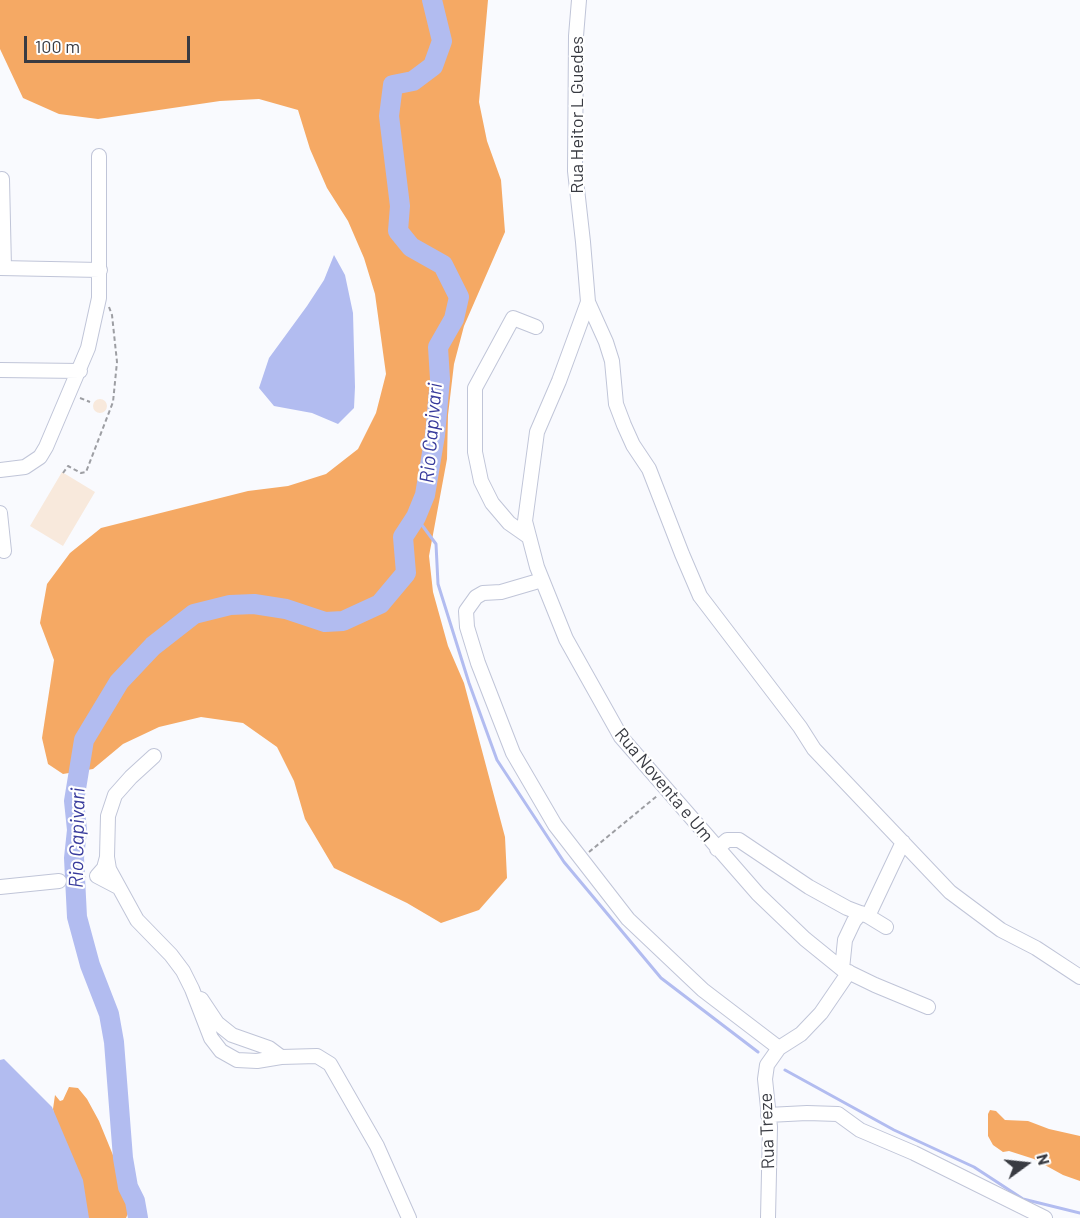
<!DOCTYPE html>
<html>
<head>
<meta charset="utf-8">
<style>
	body { margin:0 }
	#map { position:relative; width:1080px; height:1218px; overflow:hidden; background:#f9fafe; font-family:Barlow,sans-serif }
	canvas { display:block }
	.north { position:absolute; left:996px; top:1134px; width:60px; height:60px; -webkit-text-stroke:4px #fff; paint-order:stroke; rotate:75deg; font-size:16px; font-weight:700; line-height:24px; text-align:center; color:#393b42 }
	.north::after { content:''; display:block; margin:auto; width:21px; height:27px; background:#393b42; clip-path:polygon(50% 0,100% 100%,50% 72%,0 100%) }
	.scale { position:absolute; left:24px; top:36px; width:166px; height:27px; box-sizing:border-box; border:3px solid #393b42; border-top:0; padding-left:8px; font-size:18px; line-height:21px; white-space:nowrap; color:#393b42; -webkit-text-stroke:4px #fff; paint-order:stroke }
</style>
</head>
<body>
<div id="map">
<canvas width="1080" height="1218"></canvas>
<div class="north">N</div>
<div class="scale">100 m</div>
</div>
<script>
const g = document.querySelector('canvas').getContext('2d');
g.lineJoin = 'round';
function fillPath(path, color) { g.fillStyle = color; g.fill(path, 'evenodd'); }
const poly = rows => new Path2D(rows.map(r => 'M' + r).join(''));
function strokePath(path, color, width, dash) { g.strokeStyle = color; g.lineWidth = width; g.lineCap = dash ? 'butt' : 'round'; g.setLineDash(dash || []); g.stroke(path); }
function label(font, color, halo, rows, align = 'center') {
  g.font = font + ' Barlow,sans-serif'; g.lineWidth = 4.5; g.setLineDash([]); g.textBaseline = 'middle'; g.strokeStyle = halo; g.fillStyle = color; for (const [text, x, y, turn = 0] of rows) {
    g.save(); g.translate(x, y); g.rotate((+turn || 0) * Math.PI / 180); g.textAlign = isNaN(turn) ? turn : align; if (halo) g.strokeText(text, 0, 0); g.fillText(text, 0, 0); g.restore();
  }
}
fillPath(poly([
	'93 406a7 7 0 1 1 14 0a7 7 0 1 1-14 0Z',
	[62,472,95,492,63,546,30,526]
]), '#f8e9dc');
fillPath(poly([
	[0,0,488,0,479,102,487,141,501,180,505,232,464,326,454,364,448,415,447,459,429,556,433,592,448,646,464,683,505,837,507,878,479,910,441,923,407,903,334,868,305,819,294,781,277,747,243,723,201,717,159,727,123,744,93,769,63,774,48,764,42,738,54,660,40,623,47,584,70,553,101,528,248,491,288,486,326,474,358,449,376,413,386,374,375,294,364,258,348,221,327,188,310,149,298,110,259,99,220,101,98,119,59,114,23,98,0,49],
	[69,1087,78,1088,87,1099,99,1121,124,1182,134,1200,126,1218,81,1218,58,1144,53,1109,55,1095,60,1101,63,1100],
	[990,1110,996,1111,1005,1120,1028,1121,1049,1129,1080,1136,1080,1181,1063,1175,1034,1159,1009,1151,1003,1152,993,1145,988,1136,988,1114]
]), '#f5a964');
fillPath(poly([
	[334,255,345,275,353,313,355,387,354,408,338,424,312,413,274,406,259,388,269,358,307,306,324,280],
	[4,1059,52,1107,83,1180,89,1218,0,1218,0,1060]
]), '#b2bcf0');
strokePath(poly([
	[416,517,436,544,438,584,469,683,497,760,564,862,661,978,758,1052],
	[785,1070,894,1130,974,1167,1023,1199,1080,1213]
]), '#b2bcf0', 3);
strokePath(poly([
	[138,1218,135,1201,128,1187,123,1158,114,1042,109,1014,90,965,77,917,74,858,77,830,74,801,84,740,119,682,153,646,194,614,230,605,254,604,286,609,325,622,343,621,380,604,406,573,403,537,416,517,425,495,435,435,440,379,438,347,454,319,459,297,443,265,411,247,398,231,400,206,389,116,393,85,413,81,433,66,442,41,432,0]
]), '#b2bcf0', 20);
const street = poly([
	[579,0,576,36,575,171,583,242,588,302,606,342,612,361,616,404,624,425,633,445,649,469,682,554,700,596,800,727,814,749,950,892,1001,930,1036,948,1080,977],
	[2,179,4,268],
	[0,268,100,270],
	[588,302,559,381,537,432,525,521,537,567,566,639,621,737,758,894,805,939,842,969,875,985,928,1007],
	[0,370,80,371],
	[0,470,25,467,40,457,46,447,88,348,99,298,99,156],
	[0,513,4,551],
	[529,537,509,523,492,503,481,481,475,452,475,388,513,318,536,327],
	[542,580,501,592,483,593,476,597,466,611,467,627,478,663,513,753,555,825,628,919,703,990,779,1048],
	[154,756,131,777,115,795,108,816,107,857,109,869,137,920,171,955,183,971,192,989,211,1038,221,1051,237,1060,257,1061,281,1057,317,1056,330,1064,377,1146,409,1218],
	[717,849,727,840,739,840,809,887,847,908,868,916,886,927],
	[107,857,104,868,97,876,118,887],
	[0,887,59,881],
	[868,916,903,842],
	[842,969,845,940,854,921,861,913],
	[201,999,217,1023,232,1035,269,1048,281,1057],
	[768,1115,807,1113,838,1114,860,1130,914,1153,1045,1218],
	[768,1218,770,1127,765,1079,767,1065,779,1048,801,1034,821,1013,849,972]
]);
strokePath(street, '#c0c5d8', 16);
strokePath(poly([
	[80,398,90,402],
	[63,473,68,466,81,473,86,472,113,402,117,362,112,315,109,307],
	[589,852,657,796],
	[71,879,86,877]
]), '#9d9ea3', 2, [4.5, 3]);
strokePath(street, '#fff', 14);
label('18px', '#393b42', '#fff', [
	["Rua Heitor L Guedes",577,115,-90],
	["Rua Noventa e Um",664,785,50],
	["Rua Treze",767,1131,-92]
]);
label('italic 20px', '#383b9c', '#fff', [
	["Rio Capivari",431,433,-85],
	["Rio Capivari",77,838,-89]
]);
</script>
</body>
</html>
